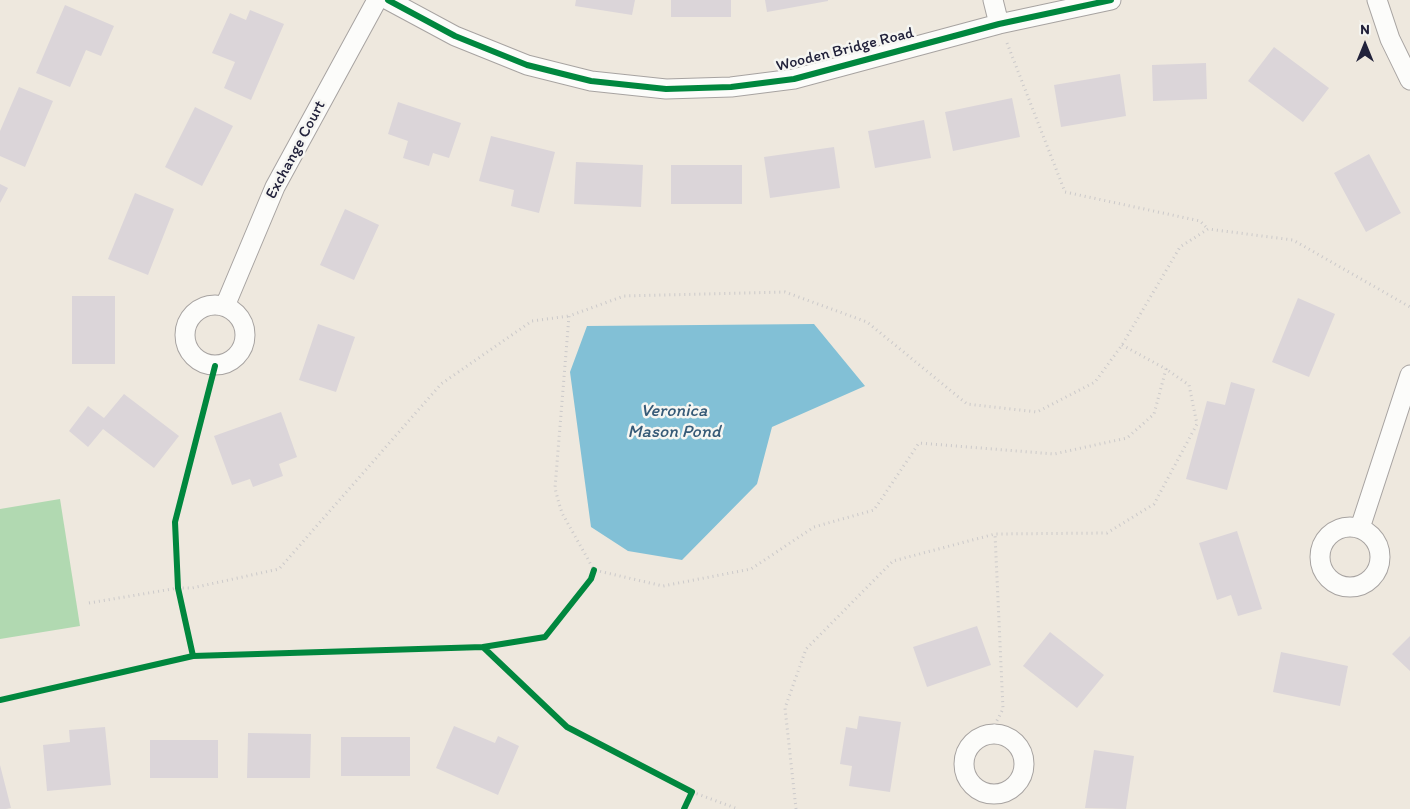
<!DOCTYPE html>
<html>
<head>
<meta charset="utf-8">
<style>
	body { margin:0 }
	#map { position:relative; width:1410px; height:809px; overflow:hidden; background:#eee8de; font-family:Itim,sans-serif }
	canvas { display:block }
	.north { position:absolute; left:1340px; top:20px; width:50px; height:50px; -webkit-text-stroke:4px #f6f6f2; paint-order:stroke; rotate:0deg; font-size:14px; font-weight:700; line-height:20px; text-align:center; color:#22223b }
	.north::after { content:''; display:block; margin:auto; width:18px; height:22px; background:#22223b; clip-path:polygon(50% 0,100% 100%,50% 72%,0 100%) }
</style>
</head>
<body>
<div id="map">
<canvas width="1410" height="809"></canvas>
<div class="north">N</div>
</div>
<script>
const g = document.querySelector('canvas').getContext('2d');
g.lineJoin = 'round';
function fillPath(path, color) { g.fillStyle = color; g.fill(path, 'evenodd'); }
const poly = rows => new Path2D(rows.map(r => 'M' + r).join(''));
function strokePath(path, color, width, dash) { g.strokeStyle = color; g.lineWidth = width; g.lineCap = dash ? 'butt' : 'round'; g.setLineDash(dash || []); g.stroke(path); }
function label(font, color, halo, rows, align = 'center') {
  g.font = font + ' Itim,sans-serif'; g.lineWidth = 5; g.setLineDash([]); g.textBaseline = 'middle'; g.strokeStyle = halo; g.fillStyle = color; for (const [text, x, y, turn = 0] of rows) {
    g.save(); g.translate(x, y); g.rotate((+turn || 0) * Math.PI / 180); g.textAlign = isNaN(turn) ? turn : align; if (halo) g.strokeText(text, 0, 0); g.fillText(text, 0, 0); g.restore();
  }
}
fillPath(poly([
	[60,499,80,626,0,639,0,509]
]), '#b1d9b1');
fillPath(poly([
	[814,324,865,386,772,427,757,484,682,560,628,551,591,527,570,372,587,326]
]), '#82c0d6');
fillPath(poly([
	[576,0,635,0,632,15,575,6],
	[671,0,731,0,731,17,671,17],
	[765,0,828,0,828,1,767,12],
	[65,5,114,26,101,56,86,50,70,87,36,73],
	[250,10,284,24,251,100,224,88,235,62,212,53,230,13,246,20],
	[1274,47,1329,88,1303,122,1248,81],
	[1206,63,1207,99,1153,101,1152,65],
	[1120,74,1126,116,1061,127,1054,85],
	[19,87,53,101,25,167,0,156,0,131],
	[1012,98,1020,137,953,151,945,112],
	[398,102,461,123,449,158,433,153,429,166,403,158,408,141,388,134],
	[195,107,233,126,202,186,165,167],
	[924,120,931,158,875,168,868,131],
	[491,136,555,152,539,213,511,206,514,190,479,181],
	[834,147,840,188,770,198,764,157],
	[1369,154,1401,213,1366,232,1334,173],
	[576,162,643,165,641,207,574,204],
	[671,165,742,165,742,204,671,204],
	[0,184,8,188,0,203],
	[135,193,174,209,148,275,108,259],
	[345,209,379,225,354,280,320,265],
	[72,296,115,296,115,364,72,364],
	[1298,298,1335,314,1309,377,1272,362],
	[318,324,355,337,336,392,299,380],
	[1231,382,1255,389,1227,490,1186,479,1207,401,1225,405],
	[124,394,179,436,154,468,103,429,88,447,69,431,88,406,104,418],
	[281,412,297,457,279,464,283,476,253,487,250,479,232,485,214,436],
	[1237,531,1262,609,1238,616,1231,595,1217,600,1199,543],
	[977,626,991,665,927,687,913,647],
	[1050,632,1104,675,1077,708,1023,666],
	[1410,636,1410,671,1392,654],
	[1281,652,1348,666,1340,706,1273,692],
	[859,716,901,722,890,792,849,786,852,766,840,764,846,727,857,729],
	[454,726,495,743,498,736,519,746,498,795,436,768],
	[105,727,111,785,47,791,43,745,70,742,69,730],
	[248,733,311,734,310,778,247,778],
	[341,737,410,737,410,776,341,776],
	[150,740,218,740,218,778,150,778],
	[1094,750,1134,756,1126,809,1085,808],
	[0,765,11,808,6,809,0,809]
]), '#dbd5d9');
const minor = poly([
	[388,0,455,36,527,65,591,81,666,89,731,87,794,79,999,24,1111,0],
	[993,0,999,24],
	[1377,0,1390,39,1410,80],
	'185 335a30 30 0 1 1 60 0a30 30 0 1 1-60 0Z',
	[225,306,275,187,377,0],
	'1320 557a30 30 0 1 1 60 0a30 30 0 1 1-60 0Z',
	[1360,528,1410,375],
	'964 764a30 30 0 1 1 60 0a30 30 0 1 1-60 0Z'
]);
strokePath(minor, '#a7a3a1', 21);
strokePath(poly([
	[1007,43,1065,192,1200,221,1208,229],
	[1122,345,1166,369,1154,414,1127,438,1054,454,919,443,874,510,814,527,751,569,663,586,594,570,562,513,558,500,555,488,569,316,624,296,785,292,867,322,967,404,1037,412,1095,382,1122,345,1180,247,1208,229,1293,240,1410,307],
	[89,603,178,588,192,588,279,569,441,384,532,321,569,316],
	[990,734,1003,709,995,534],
	[692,792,738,809],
	[796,809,785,708,806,649,893,561,995,534,1107,533,1154,504,1197,424,1189,385,1166,369]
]), '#cbc9ca', 3, [1, 4]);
strokePath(minor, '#fcfcfa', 19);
strokePath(poly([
	[388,0,455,36,527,65,591,81,666,89,731,87,794,79,999,24,1111,0],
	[594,570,591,579,545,637,483,647,567,727,692,792,684,809],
	[193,656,178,588,175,522,215,366],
	[0,700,193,656,483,647]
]), '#00873e', 6);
label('16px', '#22223b', '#f6f6f2', [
	["Wooden Bridge Road",845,50,-14],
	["Exchange Court",296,150,-62]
]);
label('italic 18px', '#365a77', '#f6f6f2', [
	["Veronica",674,411],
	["Mason Pond",674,432]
]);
</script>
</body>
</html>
